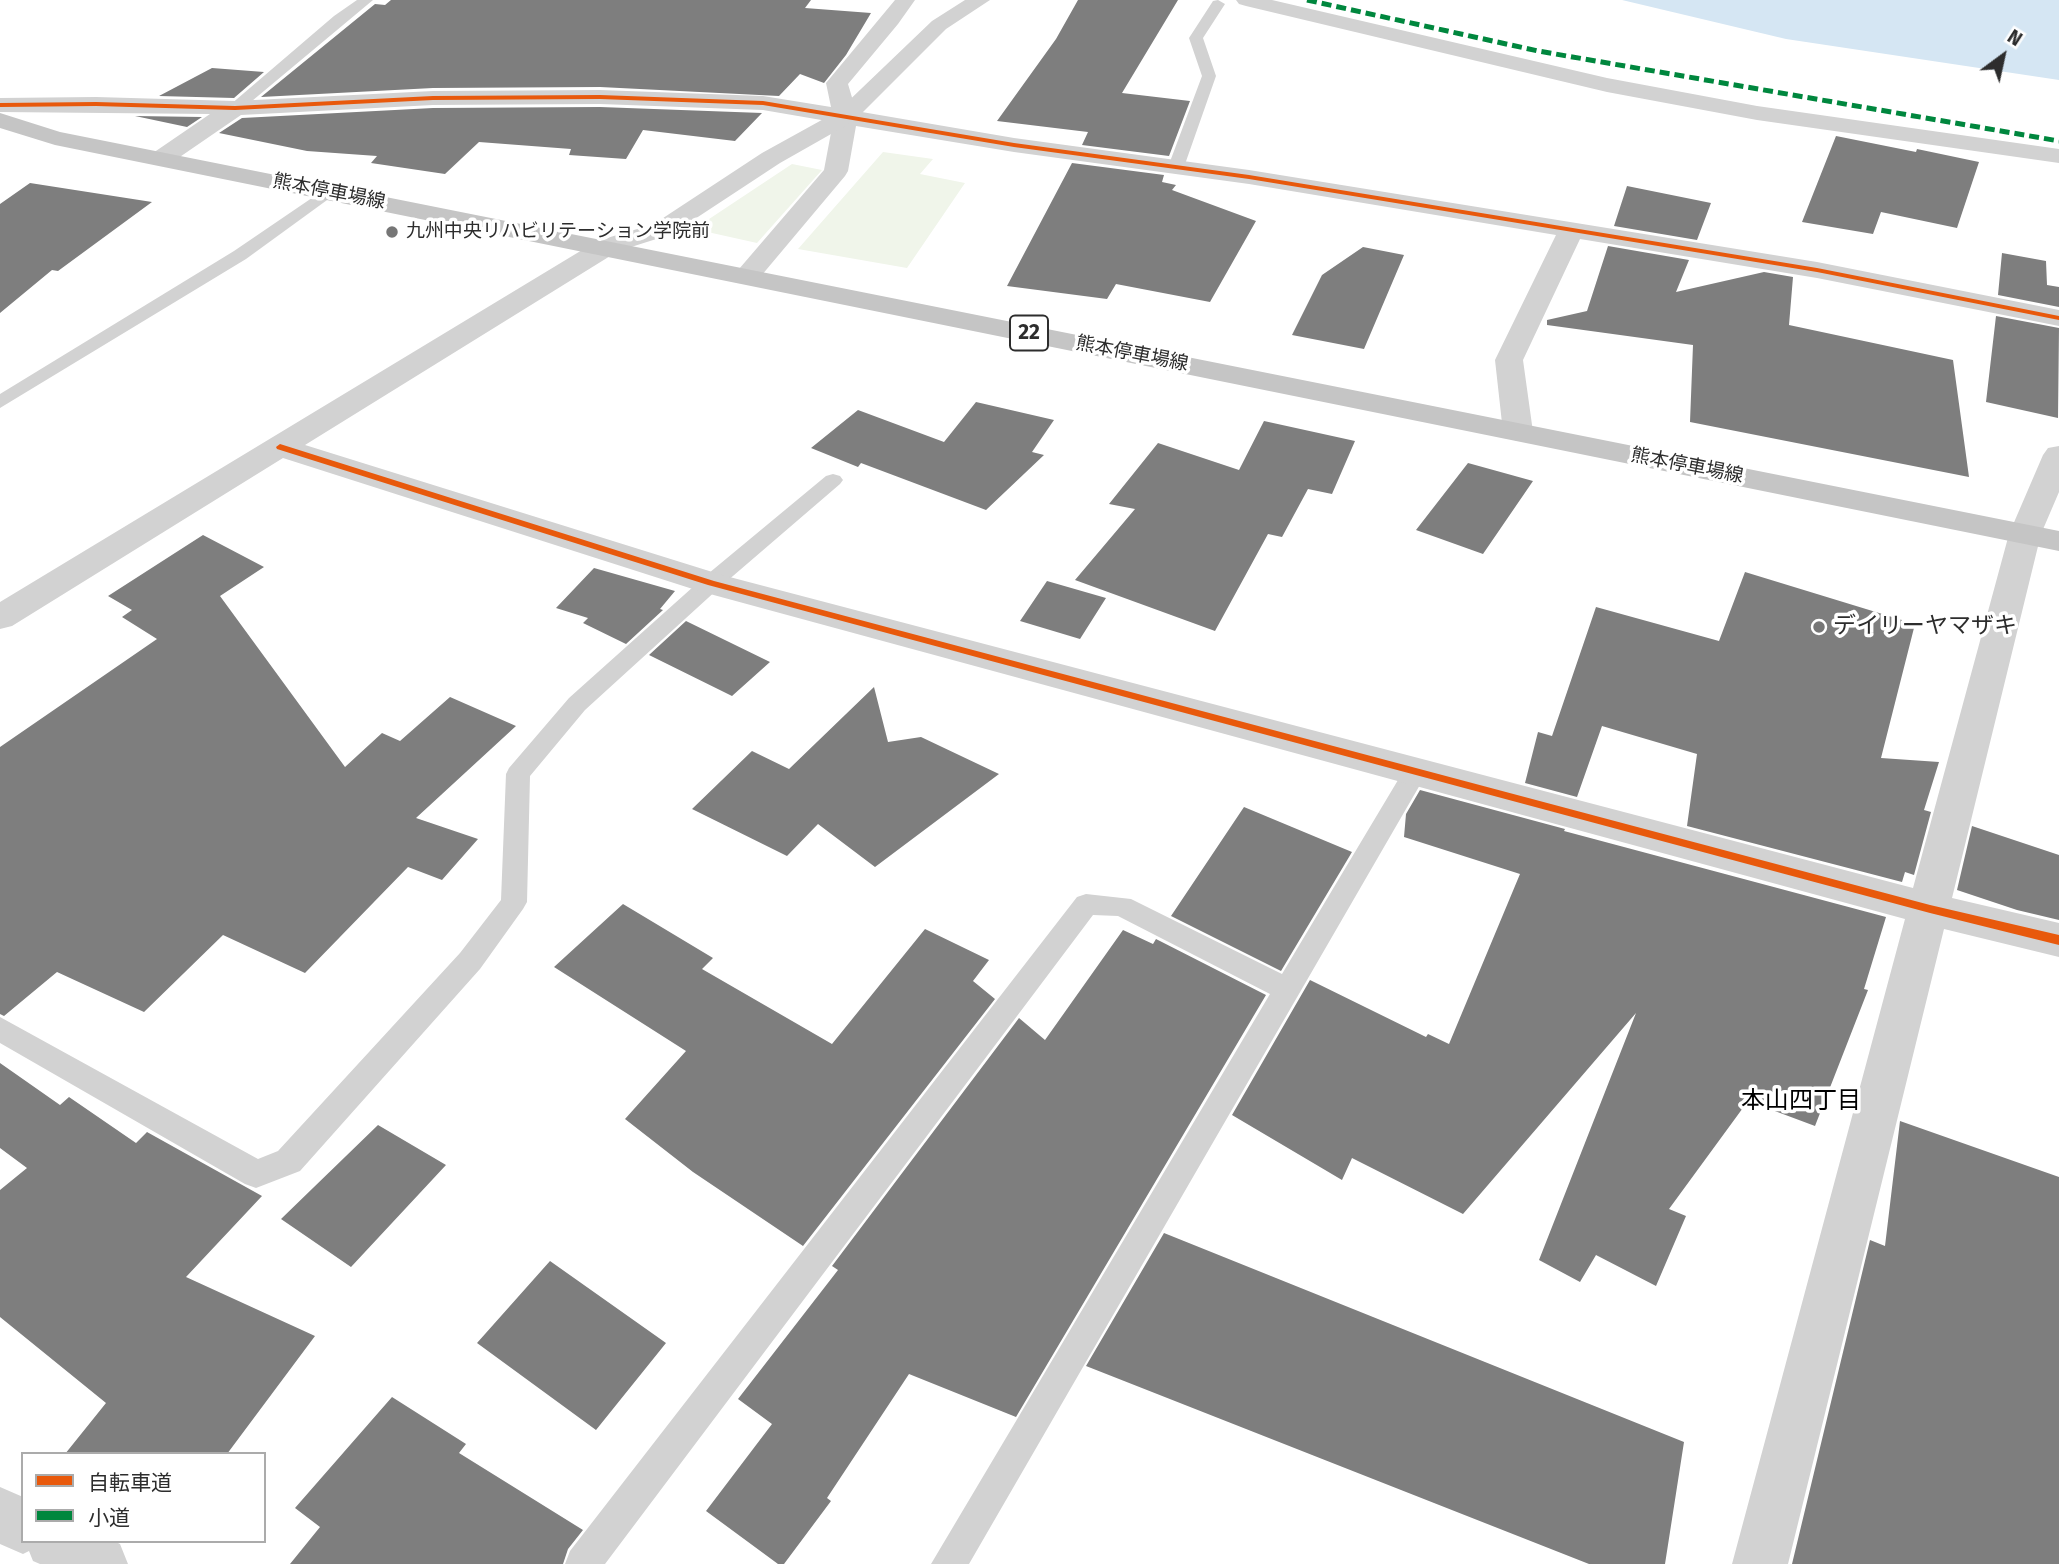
<!DOCTYPE html>
<html>
<head>
<meta charset="utf-8">
<style>
	body { margin:0 }
	#map { position:relative; width:2059px; height:1564px; overflow:hidden; background:#fff; font-family:"Fira Sans","Noto Sans JP",sans-serif }
	canvas { display:block }
	.legend { position:absolute; left:21px; top:1452px; width:245px; height:91px; box-sizing:border-box; background:#fff; border:2px solid #ababab; margin:0; padding:9px 12px; list-style:none; font-size:21px; color:#2d2d2d }
	.legend li { display:flex; align-items:center; gap:14px; height:35px }
	.legend b { width:35px; border:2px solid #ababab }
	.north { position:absolute; left:1968px; top:21px; width:70px; height:70px; -webkit-text-stroke:5px #fff; paint-order:stroke; rotate:33deg; font-size:19px; font-weight:700; line-height:28px; text-align:center; color:#2d2d2d }
	.north::after { content:''; display:block; margin:auto; width:24px; height:32px; background:#2d2d2d; clip-path:polygon(50% 0,100% 100%,50% 72%,0 100%) }
</style>
</head>
<body>
<div id="map">
<canvas width="2059" height="1564"></canvas>
<ul class="legend">
<li><b style="height:9px;background:#e8590c"></b>自転車道</li>
<li><b style="height:9px;background:#00873e"></b>小道</li>
</ul>
<div class="north">N</div>
</div>
<script>
const g = document.querySelector('canvas').getContext('2d');
g.lineJoin = 'round';
function fillPath(path, color) { g.fillStyle = color; g.fill(path, 'evenodd'); }
const poly = rows => new Path2D(rows.map(r => 'M' + r).join(''));
function strokePath(path, color, width, dash) { g.strokeStyle = color; g.lineWidth = width; g.lineCap = dash ? 'butt' : 'round'; g.setLineDash(dash || []); g.stroke(path); }
function label(font, color, halo, rows, align = 'center') {
  g.font = font + ' "Fira Sans","Noto Sans JP",sans-serif'; g.lineWidth = 7; g.setLineDash([]); g.textBaseline = 'middle'; g.strokeStyle = halo; g.fillStyle = color; for (const [text, x, y, turn = 0] of rows) {
    g.save(); g.translate(x, y); g.rotate((+turn || 0) * Math.PI / 180); g.textAlign = isNaN(turn) ? turn : align; if (halo) g.strokeText(text, 0, 0); g.fillText(text, 0, 0); g.restore();
  }
}
fillPath(poly([
	[883,152,933,159,920,174,965,183,907,268,798,249],
	[792,164,822,170,757,243,694,229]
]), '#f0f5ea');
fillPath(poly([
	[1622,0,2059,0,2059,80,1786,39]
]), '#d5e6f3');
fillPath(poly([
	[391,0,811,0,805,8,871,13,846,55,824,83,800,74,779,96,600,87,433,88,261,97,375,4,385,5],
	[1078,0,1178,0,1122,93,1190,101,1169,156,1082,145,1088,132,997,121,1056,39],
	[212,68,264,72,234,98,159,96],
	[600,107,762,113,735,141,643,130,626,159,569,155,571,149,479,142,445,174,371,163,377,156,307,151,219,133,242,118,433,108],
	[135,116,202,117,187,127],
	[1836,136,1916,152,1917,149,1979,162,1957,228,1881,212,1873,234,1802,222],
	[1072,163,1164,175,1162,182,1176,185,1172,190,1256,221,1210,302,1116,284,1107,299,1007,286],
	[30,183,152,202,58,271,52,270,0,313,0,204],
	[1627,186,1711,203,1697,240,1614,226],
	[1608,246,1689,260,1676,292,1764,272,1793,277,1789,325,1953,360,1969,477,1690,422,1693,345,1547,325,1547,320,1587,311],
	[1363,247,1404,255,1364,349,1292,335,1322,275],
	[2002,253,2046,261,2047,285,2059,287,2059,307,1998,295],
	[1996,316,2059,328,2058,418,1986,402],
	[976,402,1054,420,1032,452,1044,455,986,510,861,463,858,467,811,448,858,410,944,442],
	[1264,421,1355,441,1332,494,1308,489,1282,537,1268,534,1215,631,1075,580,1135,509,1109,504,1158,443,1239,470],
	[1468,463,1533,481,1483,554,1416,530],
	[203,535,264,567,220,596,345,767,382,733,400,741,450,697,516,726,416,818,478,839,442,880,408,867,305,973,223,935,144,1012,57,972,4,1016,0,1014,0,747,157,639,122,617,132,610,108,596],
	[594,568,675,591,660,609,663,610,626,644,583,623,588,618,556,608],
	[1745,572,1915,624,1881,758,1939,762,1924,810,1931,812,1914,875,1905,872,1902,882,1687,826,1697,754,1602,726,1577,797,1525,783,1538,732,1552,736,1596,607,1719,641],
	[1047,581,1106,598,1080,639,1020,621],
	[686,621,770,662,732,696,649,655],
	[874,687,888,742,921,737,999,774,875,867,818,824,787,856,692,809,752,751,789,769],
	[1420,790,1565,829,1564,831,1886,917,1864,989,1868,990,1815,1126,1748,1101,1669,1209,1686,1216,1656,1286,1596,1255,1580,1282,1539,1260,1636,1013,1463,1214,1352,1158,1342,1180,1232,1115,1310,980,1426,1037,1428,1034,1449,1044,1520,874,1404,837,1406,814],
	[1244,807,1352,852,1281,971,1171,916],
	[1972,826,2059,855,2059,920,2017,910,1957,890],
	[623,904,713,958,702,969,832,1044,925,929,989,960,973,981,995,999,803,1246,693,1172,625,1119,686,1051,554,967],
	[1123,930,1153,944,1156,939,1266,995,1016,1417,909,1374,827,1498,831,1501,784,1564,778,1564,706,1511,772,1424,738,1399,838,1270,832,1266,1019,1018,1045,1040],
	[0,1063,60,1105,69,1097,136,1143,147,1132,262,1196,186,1277,315,1336,227,1454,65,1454,106,1403,0,1317,0,1190,27,1168,0,1148],
	[1900,1121,2059,1177,2059,1564,1792,1564,1870,1240,1885,1246],
	[378,1125,446,1165,351,1267,281,1219],
	[1164,1233,1684,1442,1665,1564,1589,1564,1086,1366],
	[550,1261,666,1343,596,1430,477,1343],
	[392,1397,466,1444,459,1453,583,1530,568,1549,563,1564,290,1564,320,1527,295,1508]
]), '#7e7e7e');
fillPath(poly([
	[357,0,373,0,240,111,230,111,228,108,230,105,334,16,357,0],
	[1218,0,1225,4,1203,38,1216,76,1184,167,1181,170,1171,170,1168,167,1202,76,1189,38,1213,1,1218,0],
	[328,187,336,192,334,195,246,259,0,408,0,394,234,251,328,187],
	[833,474,840,476,843,480,840,484,719,588,585,710,530,776,527,902,523,909,480,969,300,1171,256,1188,245,1184,0,1043,0,1017,258,1159,278,1151,460,953,501,900,506,774,509,768,569,698,703,578,826,476,833,474],
	[1416,762,1425,765,1428,771,969,1564,931,1564,1270,994,1118,916,1093,915,605,1564,565,1564,570,1551,1077,897,1086,894,1131,899,1282,974,1407,765,1416,762]
]), '#d2d2d2');
fillPath(poly([
	[895,0,915,0,898,24,848,84,856,111,1014,138,1249,170,1817,262,2059,310,2059,326,1817,278,1580,239,1523,360,1533,432,1529,438,1518,441,1507,438,1503,432,1495,360,1556,235,1249,184,1014,152,856,126,848,171,845,176,756,282,746,284,736,282,733,276,824,170,833,122,763,110,600,104,433,105,241,115,171,163,162,165,153,163,150,158,153,153,210,114,0,112,0,98,96,97,235,101,433,91,600,90,763,96,831,107,826,83,895,0],
	[1236,0,1272,0,1607,78,1757,106,2059,149,2059,163,1757,120,1607,92,1246,6,1239,4,1236,0],
	[606,239,615,241,619,247,615,253,305,445,722,575,1913,888,2009,534,2043,455,2048,448,2059,446,2059,492,2041,534,1952,898,2059,923,2059,957,1944,929,1788,1564,1732,1564,1905,919,699,591,283,458,12,626,0,629,0,602,597,241,606,239],
	[0,1487,23,1497,23,1541,114,1541,120,1544,128,1564,40,1564,33,1561,29,1551,23,1554,0,1544,0,1487]
]), '#d2d2d2');
fillPath(poly([
	[965,0,990,0,946,29,854,121,780,163,672,234,606,255,597,253,593,247,597,241,654,224,762,153,838,111,932,21,965,0]
]), '#d2d2d2');
fillPath(poly([
	[0,113,60,132,2059,531,2059,551,55,145,0,128,0,113]
]), '#c5c5c5');
strokePath(poly([
	[1307,0,1538,51,2059,141]
]), '#00873e', 5, [10, 5]);
fillPath(poly([
	[600,95,763,101,1014,143,1249,175,1817,268,2059,316,2059,320,1817,272,1249,179,1014,147,763,105,600,99,433,100,235,110,96,106,0,107,0,103,96,102,235,106,433,96,600,95],
	[280,444,714,581,1930,905,2059,935,2059,945,1930,913,708,585,277,449,276,447,280,444]
]), '#e8590c');
for (const [x, y, r, color] of [
	[392,232,7,"#767676"],
	[1819,627,7,"#767676"]
]) { const dot = new Path2D(); dot.arc(x, y, r, 0, 2 * Math.PI); g.fillStyle = color; g.fill(dot); strokePath(dot, '#fff', 2.5); }
label('19px', '#2d2d2d', '#fff', [
	["熊本停車場線",329,192,11],
	["熊本停車場線",1132,354,11],
	["熊本停車場線",1687,466,11]
]);
label('19px', '#2d2d2d', '#fff', [
	["九州中央リハビリテーション学院前",406,232]
], 'left');
for (const [x, y, w] of [
	[1029,333,38]
]) { const box = new Path2D(); box.roundRect(x - w / 2, y - 17.5, w, 35, 5); g.fillStyle = '#fff'; g.fill(box); strokePath(box, '#2d2d2d', 2); }
label('bold 21px', '#2d2d2d', null, [
	["22",1029,333]
]);
label('23px', '#2d2d2d', '#fff', [
	["デイリーヤマザキ",1833,627]
], 'left');
label('24px', '#000', '#fff', [
	["本山四丁目",1801,1101]
]);
</script>
</body>
</html>
